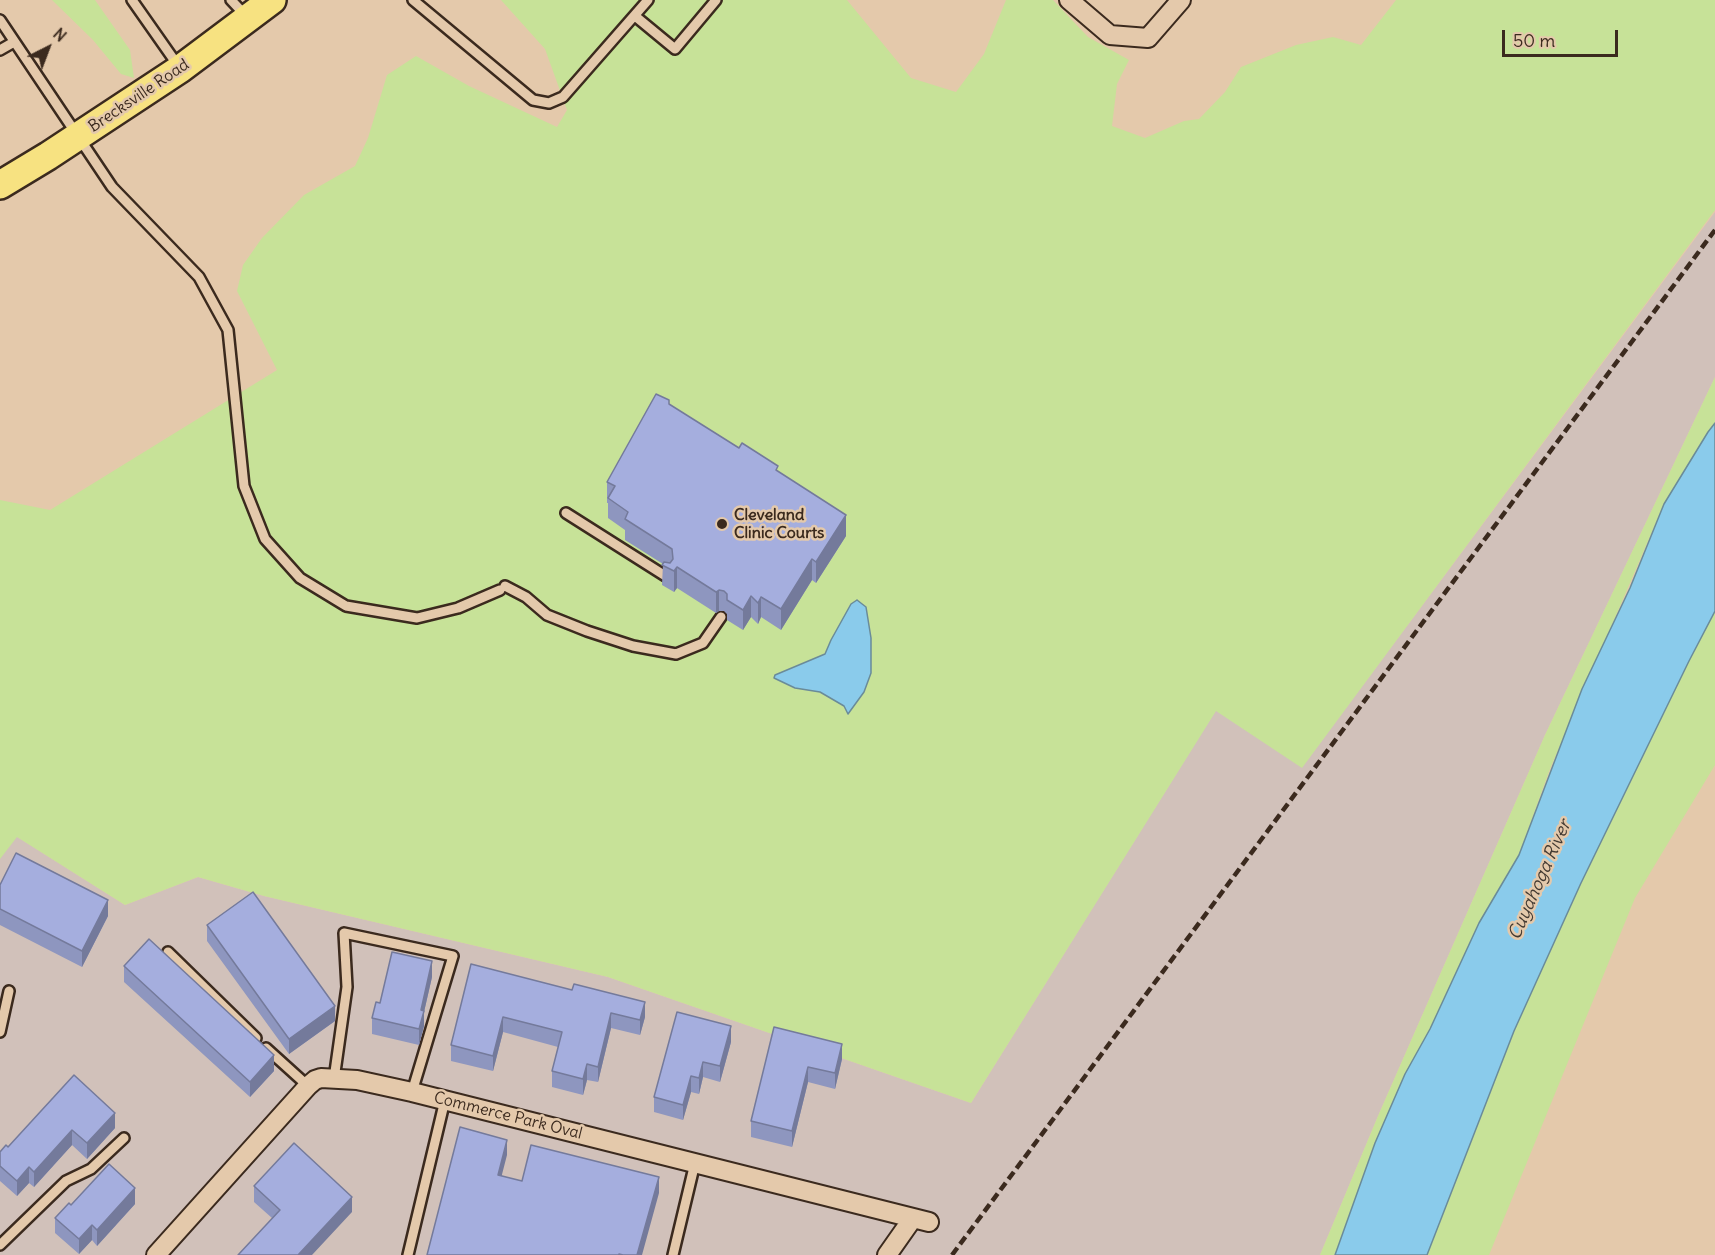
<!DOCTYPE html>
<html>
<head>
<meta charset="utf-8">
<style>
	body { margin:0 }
	#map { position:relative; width:1715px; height:1255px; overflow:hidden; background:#e4c9ab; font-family:Delius,sans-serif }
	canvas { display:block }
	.north { position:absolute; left:18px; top:18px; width:60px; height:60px; -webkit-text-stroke:4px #e4c9ab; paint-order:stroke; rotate:42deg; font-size:16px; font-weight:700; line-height:24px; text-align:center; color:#3b2a1e }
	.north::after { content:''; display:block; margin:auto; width:21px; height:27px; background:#3b2a1e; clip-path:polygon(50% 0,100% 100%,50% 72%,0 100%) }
	.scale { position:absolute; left:1502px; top:30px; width:116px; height:27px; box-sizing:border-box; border:3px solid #3b2a1e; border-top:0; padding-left:8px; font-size:18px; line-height:21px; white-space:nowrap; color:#3b2a1e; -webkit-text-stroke:4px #e4c9ab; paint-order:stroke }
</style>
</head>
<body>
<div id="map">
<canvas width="1715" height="1255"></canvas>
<div class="north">N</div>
<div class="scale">50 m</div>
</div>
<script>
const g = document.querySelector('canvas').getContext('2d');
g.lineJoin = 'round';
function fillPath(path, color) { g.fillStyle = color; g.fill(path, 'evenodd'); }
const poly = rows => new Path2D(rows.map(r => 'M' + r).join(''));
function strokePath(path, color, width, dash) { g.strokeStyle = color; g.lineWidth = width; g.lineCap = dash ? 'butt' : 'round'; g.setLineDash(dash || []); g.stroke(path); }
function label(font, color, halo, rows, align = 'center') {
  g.font = font + ' Delius,sans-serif'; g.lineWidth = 5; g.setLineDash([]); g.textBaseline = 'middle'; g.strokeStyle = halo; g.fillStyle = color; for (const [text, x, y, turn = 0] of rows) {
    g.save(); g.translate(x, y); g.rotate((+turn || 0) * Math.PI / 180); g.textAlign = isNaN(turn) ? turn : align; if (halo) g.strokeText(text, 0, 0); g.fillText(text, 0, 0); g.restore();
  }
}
fillPath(poly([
	[1715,212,1715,377,1545,735,1378,1116,1320,1255,0,1255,0,826,125,905,198,877,264,896,608,977,971,1103,1216,710,1302,767]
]), '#d1c1ba');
fillPath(poly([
	[52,0,95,0,130,50,134,78,121,74,93,40],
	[501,0,847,0,911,78,956,92,984,54,1006,0,1053,0,1088,37,1129,60,1117,84,1112,126,1145,138,1184,121,1199,119,1225,92,1241,67,1296,45,1333,37,1361,45,1396,0,1715,0,1715,210,1302,768,1216,711,971,1103,608,977,264,896,198,877,125,905,17,837,0,859,0,500,50,510,277,370,237,291,243,265,262,238,304,195,355,166,368,138,387,75,416,56,469,86,557,127,567,110,545,49],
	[1715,377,1715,423,1708,432,1664,504,1550,769,1519,855,1479,923,1430,1029,1405,1075,1375,1143,1335,1255,1320,1255,1378,1116,1545,735],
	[1715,611,1715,765,1635,898,1489,1255,1427,1255,1514,1031,1581,883,1689,661]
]), '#c7e298');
const water = poly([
	[1715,423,1715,611,1689,661,1581,883,1514,1031,1427,1255,1335,1255,1375,1143,1405,1074,1430,1029,1479,923,1519,855,1582,689,1630,588,1664,504,1708,432,1715,423],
	[857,600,866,607,871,638,871,673,864,692,848,714,844,706,820,692,795,688,774,678,775,675,825,654,831,640,851,604,857,600]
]);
fillPath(water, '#8acbeb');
strokePath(water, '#6a8b99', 1.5);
const lane = poly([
	[132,0,179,67],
	[231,0,246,16],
	[413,0,533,100,549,103,563,97,648,0],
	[635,16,675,49,716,0],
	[0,20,112,187,199,277,228,330,244,486,265,539,300,578,346,606,417,618,458,608,500,590],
	[0,50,14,42],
	[566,513,667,577],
	[505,586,526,597,547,615,587,631,633,646,676,654,703,643,721,617],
	[168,952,256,1038],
	[0,1032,9,991],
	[266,1048,308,1086],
	[334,1079,347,987,344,933,453,956,412,1092],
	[0,1245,66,1181,91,1169,124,1138],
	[408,1255,445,1100],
	[673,1255,695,1163]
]);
const street = poly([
	[1069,0,1110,35,1148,38,1181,0],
	[156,1255,308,1086,315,1080,321,1078,357,1080,412,1092,929,1222],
	[887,1255,913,1218]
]);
const primary = poly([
	[0,185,48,156,180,69,272,0]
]);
strokePath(lane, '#3b2a1e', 14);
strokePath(street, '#3b2a1e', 22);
strokePath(primary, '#3b2a1e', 32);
strokePath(lane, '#e4c9ab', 9);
strokePath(street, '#e4c9ab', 18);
strokePath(primary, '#f7e281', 27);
strokePath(poly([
	[952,1255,1715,230]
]), '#3b2a1e', 4.5, [9, 4.5]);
fillPath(poly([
	[669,404,778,472,846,536,816,583,812,580,781,630,761,617,758,624,751,617,743,630,727,620,727,614,724,611,719,611,716,613,677,588,674,592,662,585,663,564,625,540,625,530,608,518,608,503,607,503,607,482],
	[0,885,108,916,82,967,0,925],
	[207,925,335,1021,289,1054,207,941],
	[471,964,645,1017,640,1035,611,1028,598,1082,587,1080,583,1095,552,1087,552,1071,558,1047,503,1032,493,1071,451,1061,451,1045],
	[124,966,274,1071,250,1097,124,982],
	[432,977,424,1012,424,1026,419,1045,372,1034,372,1018,380,1003],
	[774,1027,842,1059,835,1089,808,1082,792,1147,751,1137,751,1121],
	[731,1042,720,1082,703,1077,699,1094,691,1092,683,1120,654,1112,654,1097],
	[74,1075,115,1128,87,1159,72,1145,34,1187,29,1183,17,1196,0,1181,0,1152,8,1147],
	[254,1186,352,1212,272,1218,254,1202],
	[135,1204,97,1246,92,1240,79,1254,55,1233,55,1218,71,1205]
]), '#8e96bf');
fillPath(poly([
	[846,515,846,536,816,583,816,562],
	[812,559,812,580,781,630,781,609],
	[677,567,677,588,674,592,674,571],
	[719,590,719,611,716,613,716,592],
	[751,596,751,617,743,630,743,610],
	[761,597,761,617,758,624,758,603],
	[108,900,108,916,82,967,82,951],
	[432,961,432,977,424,1012,424,1026,419,1045,419,1029,421,1010],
	[645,1002,645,1017,640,1035,640,1020],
	[335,1006,335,1021,289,1054,289,1039],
	[611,1013,611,1028,598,1082,598,1067],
	[503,1017,503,1032,493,1071,493,1056],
	[731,1026,731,1042,720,1082,720,1066],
	[842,1044,842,1059,835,1089,835,1073],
	[274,1055,274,1071,250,1097,250,1082],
	[703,1062,703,1077,699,1094,699,1078],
	[587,1064,587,1080,583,1095,583,1079],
	[808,1067,808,1082,792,1147,792,1131],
	[691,1076,691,1092,683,1120,683,1105],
	[115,1113,115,1128,87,1159,87,1143],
	[72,1130,72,1145,34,1187,34,1172],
	[507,1140,507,1155,498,1190,498,1175],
	[29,1167,29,1183,17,1196,17,1181],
	[659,1177,659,1193,642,1255,637,1255],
	[135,1188,135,1204,97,1246,97,1230],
	[352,1197,352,1212,312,1255,298,1255],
	[92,1225,92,1240,79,1254,79,1239]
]), '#747a9b');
const building = poly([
	[656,394,669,400,669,404,739,448,742,443,778,466,776,470,846,515,816,562,812,559,781,609,761,597,758,603,751,596,743,610,727,600,727,594,724,591,719,590,716,592,677,567,674,571,662,565,664,562,670,563,673,559,672,549,625,519,628,512,608,498,615,486,607,482,656,394],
	[16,853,108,900,82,951,0,909,0,885,16,853],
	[253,892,335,1006,289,1039,207,925,253,892],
	[149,939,274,1055,250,1082,124,966,149,939],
	[392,952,432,961,421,1010,424,1011,419,1029,372,1018,376,1002,380,1003,392,952],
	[471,964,572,990,574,984,645,1002,640,1020,611,1013,598,1067,587,1064,583,1079,552,1071,562,1032,503,1017,493,1056,451,1045,471,964],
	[677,1012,731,1026,720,1066,703,1062,699,1078,691,1076,683,1105,654,1097,677,1012],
	[774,1027,842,1044,835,1073,808,1067,792,1131,751,1121,774,1027],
	[74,1075,115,1113,87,1143,72,1130,34,1172,29,1167,17,1181,0,1166,0,1152,6,1145,8,1147,74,1075],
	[460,1127,507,1140,498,1175,522,1181,531,1145,659,1177,637,1255,623,1255,619,1254,619,1255,427,1255,460,1127],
	[294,1143,352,1197,298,1255,238,1255,280,1210,254,1186,294,1143],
	[109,1164,135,1188,97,1230,92,1225,79,1239,55,1218,69,1203,71,1205,109,1164]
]);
fillPath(building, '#a5aede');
strokePath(building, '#747a9b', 1.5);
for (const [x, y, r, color] of [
	[722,524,6,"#3b2a1e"]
]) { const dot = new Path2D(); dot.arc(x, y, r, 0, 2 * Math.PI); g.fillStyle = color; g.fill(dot); strokePath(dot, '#e4c9ab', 2); }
label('16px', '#3b2a1e', '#e4c9ab', [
	["Brecksville Road",139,96,-34],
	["Commerce Park Oval",508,1116,14]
]);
label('bold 16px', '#3b2a1e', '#e4c9ab', [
	["Cleveland",734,515],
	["Clinic Courts",734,533]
], 'left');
label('italic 18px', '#433a32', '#e4c9ab', [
	["Cuyahoga River",1540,880,-66]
]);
</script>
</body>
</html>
